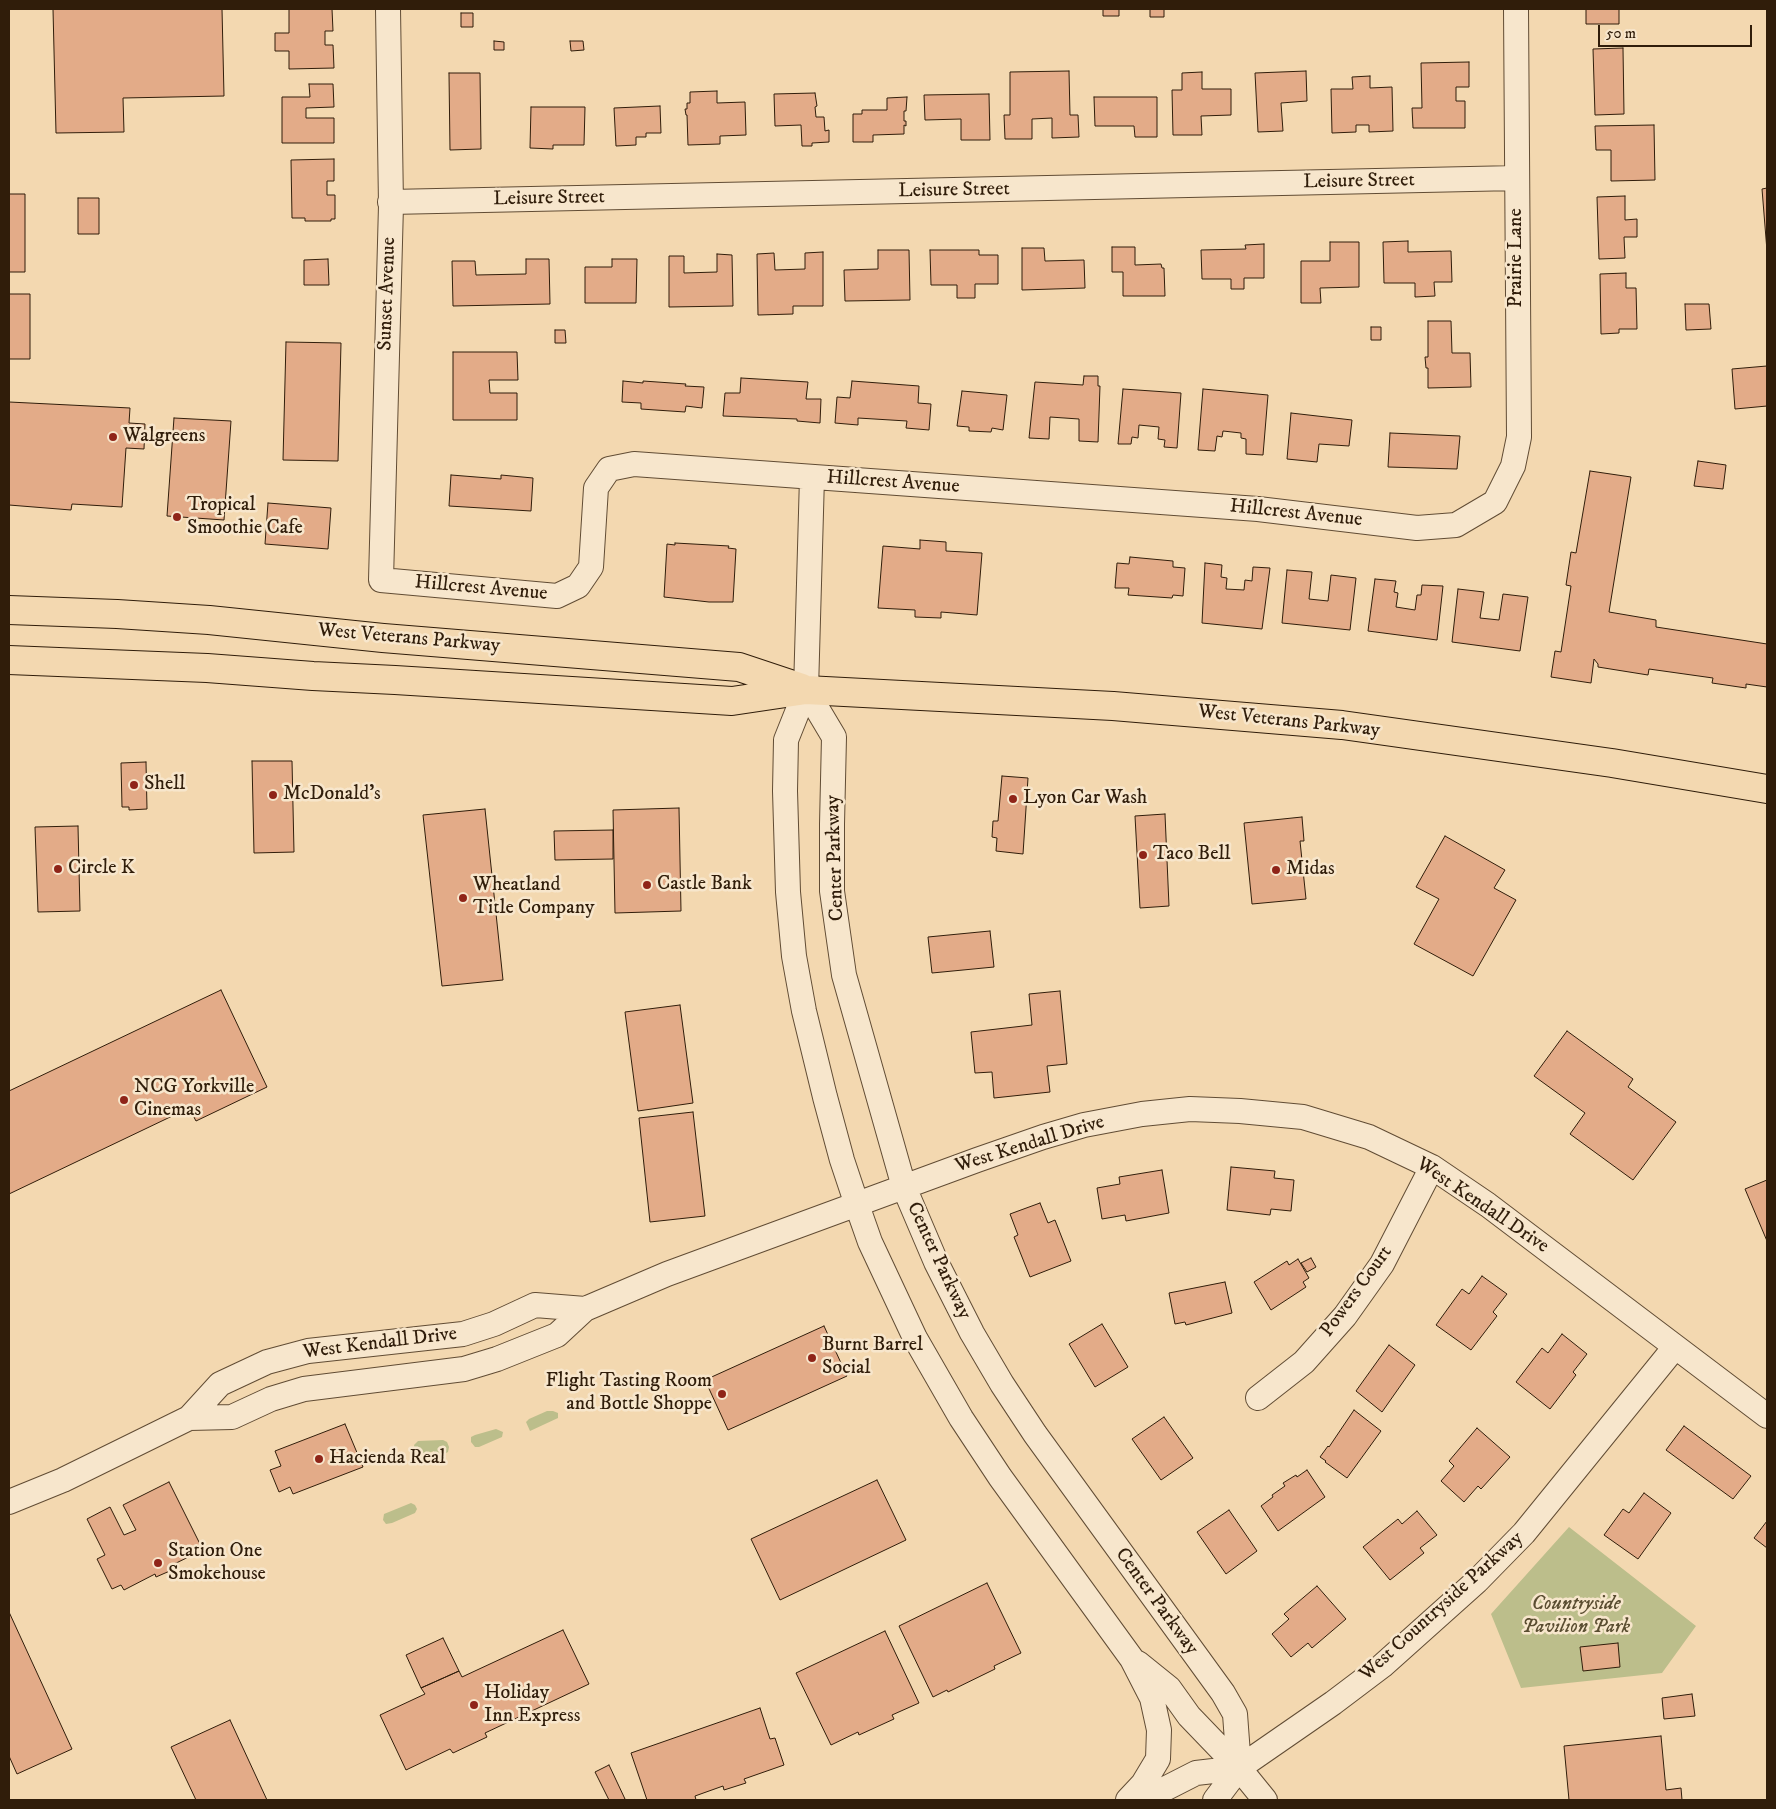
<!DOCTYPE html>
<html>
<head>
<meta charset="utf-8">
<style>
	body { margin:0 }
	#map { position:relative; width:1776px; height:1809px; overflow:hidden; background:#f3d8b0; font-family:"IM FELL DW Pica",serif }
	canvas { display:block }
	.frame { position:absolute; inset:0; border:10px solid #301d0a; pointer-events:none }
	.scale { position:absolute; left:1598px; top:25px; width:154px; height:22px; box-sizing:border-box; border:2px solid #301d0a; border-top:0; padding-left:6px; font-size:15px; line-height:18px; white-space:nowrap; color:#301d0a; -webkit-text-stroke:4px #f7e6cc; paint-order:stroke }
</style>
</head>
<body>
<div id="map">
<canvas width="1776" height="1809"></canvas>
<div class="frame"></div>
<div class="scale">50 m</div>
</div>
<script>
const g = document.querySelector('canvas').getContext('2d');
g.lineJoin = 'round';
function fillPath(path, color) { g.fillStyle = color; g.fill(path, 'evenodd'); }
const poly = rows => new Path2D(rows.map(r => 'M' + r).join(''));
function strokePath(path, color, width, dash) { g.strokeStyle = color; g.lineWidth = width; g.lineCap = dash ? 'butt' : 'round'; g.setLineDash(dash || []); g.stroke(path); }
function label(font, color, halo, rows, align = 'center') {
  g.font = font + ' "IM FELL DW Pica",serif'; g.lineWidth = 5; g.setLineDash([]); g.textBaseline = 'middle'; g.strokeStyle = halo; g.fillStyle = color; for (const [text, x, y, turn = 0] of rows) {
    g.save(); g.translate(x, y); g.rotate((+turn || 0) * Math.PI / 180); g.textAlign = isNaN(turn) ? turn : align; if (halo) g.strokeText(text, 0, 0); g.fillText(text, 0, 0); g.restore();
  }
}
fillPath(poly([
	[547,1411,553,1411,558,1413,558,1418,530,1431,526,1422,529,1419],
	[496,1429,503,1432,502,1437,479,1447,475,1447,471,1442,471,1437,475,1435],
	[443,1440,447,1442,449,1447,448,1452,437,1458,434,1451,420,1456,416,1455,414,1445,418,1441],
	[411,1503,415,1505,417,1509,415,1513,392,1523,386,1524,383,1520,384,1514],
	[1569,1527,1696,1626,1662,1673,1521,1688,1491,1614]
]), '#bcbe8b');
const building = poly([
	[53,9,222,9,224,96,123,98,124,132,56,133,53,9],
	[289,9,332,9,333,31,325,31,325,45,333,45,334,68,289,69,289,51,275,51,275,33,289,33,289,9],
	[1103,9,1119,9,1119,16,1103,16,1103,9],
	[1150,9,1164,9,1164,17,1150,17,1150,9],
	[1586,9,1619,9,1619,24,1586,24,1586,9],
	[461,13,473,13,473,27,461,27,461,13],
	[494,41,504,42,504,50,494,50,494,41],
	[570,41,583,41,584,50,571,51,570,41],
	[1623,48,1624,114,1595,115,1593,49,1623,48],
	[1469,62,1469,87,1456,87,1456,101,1465,101,1465,128,1413,128,1412,108,1422,108,1421,63,1469,62],
	[1069,71,1070,115,1078,115,1079,137,1052,138,1052,118,1032,119,1032,139,1005,139,1004,115,1010,115,1010,72,1069,71],
	[1306,71,1307,101,1281,103,1283,131,1258,132,1255,73,1306,71],
	[1202,72,1202,89,1231,89,1231,115,1201,116,1202,135,1173,135,1172,90,1182,90,1182,73,1202,72],
	[449,73,480,73,481,149,450,150,449,73],
	[1370,76,1370,88,1392,87,1393,131,1369,132,1369,125,1356,125,1356,132,1332,133,1331,89,1353,89,1352,77,1370,76],
	[309,84,333,84,334,107,306,108,306,118,334,118,334,143,282,143,282,97,310,97,309,84],
	[717,91,717,103,745,102,746,135,720,136,720,144,688,145,687,115,686,115,685,109,687,109,687,103,690,103,690,92,717,91],
	[815,93,817,106,815,107,816,117,824,117,825,131,829,130,829,142,812,143,812,146,802,146,801,125,775,126,774,94,815,93],
	[989,94,990,140,961,140,961,119,925,120,924,95,989,94],
	[907,97,906,111,904,111,904,121,906,121,906,126,904,125,904,134,873,135,873,142,853,142,853,114,862,114,862,110,887,110,887,98,907,97],
	[1094,97,1157,97,1157,137,1135,137,1134,126,1095,126,1094,97],
	[660,106,661,133,646,133,646,137,636,137,636,145,616,146,614,108,660,106],
	[531,107,585,107,584,145,553,145,553,149,530,148,531,107],
	[1654,125,1655,180,1611,181,1611,150,1596,150,1595,126,1654,125],
	[334,159,334,181,327,181,327,195,335,195,335,219,331,219,331,221,305,221,305,218,292,218,291,160,334,159],
	[1767,188,1767,251,1762,189,1767,188],
	[9,194,25,194,25,272,9,272,9,194],
	[1625,196,1625,220,1637,219,1637,237,1624,237,1625,258,1599,259,1597,197,1625,196],
	[78,198,99,198,99,234,78,234,78,198],
	[1408,241,1408,252,1451,251,1452,282,1434,282,1435,296,1415,297,1415,283,1384,283,1383,242,1408,241],
	[1330,242,1359,242,1359,287,1320,288,1321,303,1301,303,1301,261,1330,261,1330,242],
	[1264,244,1264,278,1244,278,1244,289,1231,289,1231,279,1202,279,1201,250,1246,249,1245,245,1264,244],
	[1112,247,1135,247,1135,265,1161,264,1162,268,1164,268,1165,296,1123,296,1123,272,1112,272,1112,247],
	[1022,248,1044,248,1045,261,1084,260,1085,288,1022,290,1022,248],
	[878,250,909,250,910,300,845,301,844,270,878,269,878,250],
	[930,250,979,250,979,255,998,255,998,284,975,284,975,298,957,298,957,285,931,285,930,250],
	[823,252,823,306,793,306,793,314,758,315,757,254,774,253,775,270,805,269,805,253,823,252],
	[717,254,732,255,733,306,669,307,669,256,684,256,684,273,717,272,717,254],
	[328,259,329,285,304,285,304,260,328,259],
	[526,259,549,259,550,304,453,306,452,261,475,261,476,275,526,274,526,259],
	[612,259,637,259,636,303,585,303,585,267,612,267,612,259],
	[1626,273,1626,288,1636,288,1637,329,1619,329,1619,333,1601,334,1600,274,1626,273],
	[9,294,30,294,30,359,9,359,9,294],
	[1685,304,1709,304,1711,329,1686,330,1685,304],
	[1428,321,1451,321,1452,353,1470,353,1471,387,1428,388,1428,368,1426,368,1425,357,1428,357,1428,321],
	[1371,327,1381,327,1381,340,1371,340,1371,327],
	[555,330,565,330,566,343,555,343,555,330],
	[286,342,341,343,338,461,283,460,286,342],
	[453,352,517,352,518,380,489,380,490,393,517,393,517,420,453,420,453,352],
	[1767,366,1767,406,1735,409,1732,369,1767,366],
	[1084,376,1098,376,1098,386,1100,386,1098,442,1079,441,1079,419,1050,417,1049,439,1029,438,1035,382,1083,385,1084,376],
	[741,378,808,382,806,399,821,399,820,423,797,421,797,419,723,416,725,393,740,393,741,378],
	[623,381,643,383,643,381,686,384,685,386,704,387,702,408,686,406,685,412,641,409,641,403,622,402,623,381],
	[852,381,919,386,918,403,931,404,929,430,906,428,907,421,858,418,858,425,835,423,837,397,850,398,852,381],
	[1123,389,1181,393,1177,448,1164,447,1165,440,1158,439,1159,427,1139,425,1138,438,1132,437,1131,444,1118,444,1123,389],
	[1203,389,1268,395,1263,455,1246,454,1246,439,1241,438,1241,433,1223,431,1222,437,1217,436,1215,451,1198,450,1203,389],
	[962,391,1007,395,1003,430,992,428,991,432,969,431,969,427,957,426,962,391],
	[9,402,130,408,129,423,145,424,144,449,126,448,122,507,72,504,71,510,9,505,9,402],
	[1291,413,1352,420,1349,446,1319,444,1317,462,1287,459,1291,413],
	[174,418,231,421,224,520,167,516,174,418],
	[1390,433,1460,436,1457,469,1388,467,1390,433],
	[1698,461,1726,465,1723,489,1694,486,1698,461],
	[1590,471,1631,477,1609,612,1656,620,1656,627,1767,644,1767,687,1746,684,1746,688,1712,683,1713,678,1649,669,1648,675,1598,667,1598,664,1594,659,1591,683,1551,677,1555,651,1561,652,1571,586,1566,585,1571,552,1576,553,1590,471],
	[451,475,501,479,501,475,533,478,531,511,449,506,451,475],
	[268,503,331,508,328,549,265,544,268,503],
	[920,540,946,542,946,551,982,553,977,615,941,612,941,618,915,617,915,610,878,608,883,546,920,549,920,540],
	[675,543,729,546,728,548,736,549,733,602,709,602,664,597,667,544,675,545,675,543],
	[1130,557,1173,561,1173,567,1185,568,1183,596,1173,595,1172,598,1128,595,1129,588,1115,588,1117,563,1129,564,1130,557],
	[1205,563,1222,565,1221,577,1227,578,1226,589,1244,590,1245,580,1252,581,1253,567,1270,568,1262,629,1202,623,1205,563],
	[1287,570,1312,572,1309,599,1328,601,1331,575,1356,578,1350,630,1282,623,1287,570],
	[1375,579,1396,581,1394,592,1398,593,1396,607,1415,610,1417,595,1421,595,1422,585,1443,586,1437,640,1368,631,1375,579],
	[1458,589,1484,592,1480,618,1499,620,1503,594,1528,597,1520,651,1452,642,1458,589],
	[252,761,292,761,294,852,254,853,252,761],
	[146,762,147,809,129,810,129,807,122,807,121,763,146,762],
	[1002,776,1028,778,1023,854,996,851,997,838,992,837,993,821,998,821,1002,776],
	[679,808,681,911,615,913,613,810,679,808],
	[485,809,503,980,442,986,423,815,485,809],
	[1165,814,1169,906,1140,908,1135,816,1165,814],
	[1302,817,1304,841,1300,841,1306,899,1252,904,1244,823,1302,817],
	[78,826,80,911,38,912,35,827,78,826],
	[613,830,613,859,555,860,554,831,613,830],
	[1445,836,1505,870,1494,888,1516,900,1473,976,1414,944,1439,899,1416,887,1445,836],
	[990,931,994,967,932,973,928,937,990,931],
	[221,990,267,1087,196,1121,189,1108,9,1194,9,1091,221,990],
	[1060,991,1067,1064,1047,1066,1050,1092,994,1098,992,1072,975,1073,971,1032,1032,1025,1029,994,1060,991],
	[680,1005,693,1103,638,1111,625,1012,680,1005],
	[1567,1031,1633,1079,1628,1087,1676,1122,1633,1180,1570,1134,1585,1113,1534,1076,1567,1031],
	[693,1112,705,1216,650,1222,639,1118,693,1112],
	[1231,1167,1275,1171,1274,1178,1294,1180,1291,1211,1271,1209,1270,1215,1227,1210,1231,1167],
	[1162,1170,1169,1213,1126,1221,1125,1215,1102,1219,1097,1188,1120,1184,1119,1177,1162,1170],
	[1767,1180,1767,1241,1745,1189,1767,1180],
	[1040,1203,1048,1223,1055,1220,1071,1261,1030,1277,1014,1237,1018,1235,1010,1214,1040,1203],
	[1311,1258,1316,1267,1307,1272,1301,1263,1311,1258],
	[1298,1259,1309,1278,1303,1282,1306,1287,1271,1310,1254,1282,1287,1261,1289,1265,1298,1259],
	[1482,1276,1507,1294,1493,1312,1497,1316,1471,1350,1436,1325,1462,1289,1469,1294,1482,1276],
	[1225,1282,1232,1313,1186,1325,1185,1322,1175,1324,1169,1293,1225,1282],
	[1102,1324,1128,1367,1095,1387,1069,1344,1102,1324],
	[824,1326,847,1376,728,1430,705,1380,824,1326],
	[1562,1334,1587,1354,1573,1372,1576,1375,1550,1409,1516,1382,1542,1348,1548,1353,1562,1334],
	[1389,1345,1415,1365,1382,1412,1356,1391,1389,1345],
	[1354,1410,1381,1431,1347,1478,1325,1462,1326,1461,1320,1457,1328,1446,1329,1447,1354,1410],
	[1164,1417,1193,1458,1161,1480,1132,1439,1164,1417],
	[345,1424,363,1467,293,1494,290,1487,279,1492,270,1470,281,1466,275,1451,345,1424],
	[1684,1426,1751,1476,1733,1499,1666,1450,1684,1426],
	[1477,1428,1510,1457,1481,1489,1478,1486,1464,1502,1441,1481,1454,1466,1449,1461,1477,1428],
	[1307,1470,1325,1497,1278,1531,1261,1506,1273,1497,1272,1495,1285,1486,1283,1483,1296,1475,1297,1477,1307,1470],
	[877,1480,906,1540,780,1600,751,1539,877,1480],
	[169,1482,203,1550,170,1566,172,1570,156,1577,155,1574,124,1590,121,1585,112,1589,97,1559,105,1555,87,1519,110,1507,124,1535,136,1530,123,1505,169,1482],
	[1644,1493,1671,1513,1638,1559,1604,1535,1623,1509,1629,1513,1644,1493],
	[1229,1510,1257,1551,1226,1574,1197,1532,1229,1510],
	[1417,1511,1437,1535,1420,1548,1424,1553,1390,1580,1363,1547,1398,1519,1402,1524,1417,1511],
	[1767,1521,1767,1548,1754,1538,1767,1521],
	[987,1583,1021,1653,994,1666,995,1669,948,1692,947,1690,933,1697,899,1626,987,1583],
	[1317,1586,1346,1619,1312,1648,1308,1643,1291,1657,1272,1634,1289,1619,1284,1614,1317,1586],
	[9,1612,72,1749,17,1774,9,1756,9,1612],
	[563,1630,589,1684,485,1733,487,1737,453,1753,450,1749,406,1770,380,1715,425,1694,421,1688,459,1671,462,1677,563,1630],
	[885,1631,919,1703,892,1715,894,1719,859,1735,858,1732,831,1745,796,1673,885,1631],
	[443,1638,459,1671,421,1688,406,1655,443,1638],
	[1618,1643,1620,1667,1583,1671,1580,1647,1618,1643],
	[1692,1694,1695,1716,1664,1719,1662,1698,1692,1694],
	[760,1708,770,1739,775,1738,784,1765,744,1779,746,1783,724,1790,723,1786,695,1796,696,1800,647,1800,631,1753,760,1708],
	[230,1720,267,1800,196,1800,171,1747,230,1720],
	[1661,1736,1666,1790,1681,1788,1682,1800,1565,1800,1569,1800,1564,1746,1661,1736],
	[609,1765,625,1799,622,1800,609,1800,595,1772,609,1765]
]);
fillPath(building, '#e3ab88');
strokePath(building, '#301d0a', 1);
const minor = poly([
	[388,9,391,205,381,580,557,596,578,586,591,567,596,488,609,469,634,464,1258,509,1417,528,1456,525,1495,502,1513,466,1519,437,1516,9],
	[390,202,1517,178],
	[812,477,806,690,786,740,785,791,788,892,794,956,804,1011,825,1097,842,1160,857,1205,870,1242,915,1338,961,1418,1000,1477,1132,1659,1152,1698,1159,1730,1158,1759,1143,1784,1128,1800],
	[806,690,834,737,832,824,832,891,844,975,904,1187,936,1262,972,1333,1002,1384,1035,1434,1223,1693,1235,1714,1239,1768],
	[1258,1398,1304,1362,1345,1316,1382,1264,1432,1167],
	[189,1418,232,1417,271,1399,304,1389,464,1369,497,1359,557,1335,585,1309,667,1274,977,1160,1043,1137,1084,1125,1142,1114,1190,1109,1240,1111,1303,1117,1369,1137,1432,1167,1488,1205,1767,1416],
	[9,1502,63,1480,189,1418,220,1384,267,1362,308,1351,463,1334,494,1324,535,1305,585,1309],
	[1138,1663,1169,1688,1189,1716,1239,1768,1265,1800],
	[1143,1800,1196,1773,1239,1768],
	[1215,1800,1239,1768,1333,1703,1382,1666,1477,1581,1524,1533,1675,1347]
]);
const major = poly([
	[9,610,117,614,209,620,383,638,739,667,802,688],
	[9,660,207,668,313,676,395,680,732,701,806,690,1113,706,1342,725,1612,763,1767,789]
]);
strokePath(minor, '#614c34', 26);
strokePath(major, '#301d0a', 30);
strokePath(minor, '#f7e6cc', 24);
strokePath(major, '#f3d8b0', 28);
for (const [x, y, r, color] of [
	[113,437,5,"#8f2418"],
	[177,517,5,"#8f2418"],
	[134,785,5,"#8f2418"],
	[273,795,5,"#8f2418"],
	[1013,799,5,"#8f2418"],
	[1143,855,5,"#8f2418"],
	[58,869,5,"#8f2418"],
	[1276,870,5,"#8f2418"],
	[647,885,5,"#8f2418"],
	[463,898,5,"#8f2418"],
	[124,1100,5,"#8f2418"],
	[812,1358,5,"#8f2418"],
	[722,1394,5,"#8f2418"],
	[319,1459,5,"#8f2418"],
	[158,1563,5,"#8f2418"],
	[474,1705,5,"#8f2418"]
]) { const dot = new Path2D(); dot.arc(x, y, r, 0, 2 * Math.PI); g.fillStyle = color; g.fill(dot); strokePath(dot, '#f7e6cc', 2); }
label('20px', '#301d0a', '#f7e6cc', [
	["Leisure Street",1359,182,-1],
	["Leisure Street",954,191,-1],
	["Leisure Street",549,199,-1],
	["Prairie Lane",1517,258,-90],
	["Sunset Avenue",388,294,-88],
	["Hillcrest Avenue",893,483,4],
	["Hillcrest Avenue",1296,514,6],
	["Hillcrest Avenue",481,589,5],
	["West Veterans Parkway",409,639,5],
	["West Veterans Parkway",1289,722,6],
	["Center Parkway",836,858,-92],
	["West Kendall Drive",1030,1145,-17],
	["West Kendall Drive",1482,1206,34],
	["Center Parkway",938,1261,65],
	["Powers Court",1357,1292,-54],
	["West Kendall Drive",380,1344,-7],
	["Center Parkway",1156,1602,54],
	["West Countryside Parkway",1442,1607,-42]
]);
label('20px', '#301d0a', '#f7e6cc', [
	["Walgreens",123,437],
	["Tropical",187,506],
	["Smoothie Cafe",187,529],
	["Shell",144,785],
	["McDonald's",283,795],
	["Lyon Car Wash",1023,799],
	["Taco Bell",1153,855],
	["Circle K",68,869],
	["Midas",1286,870],
	["Castle Bank",657,885],
	["Wheatland",473,886],
	["Title Company",473,909],
	["NCG Yorkville",134,1088],
	["Cinemas",134,1111],
	["Burnt Barrel",822,1346],
	["Social",822,1369],
	["Flight Tasting Room",712,1382,"right"],
	["and Bottle Shoppe",712,1405,"right"],
	["Hacienda Real",329,1459],
	["Station One",168,1552],
	["Smokehouse",168,1575],
	["Holiday",484,1694],
	["Inn Express",484,1717]
], 'left');
label('italic 20px', '#5a4d31', '#f7e6cc', [
	["Countryside",1576,1605],
	["Pavilion Park",1576,1628]
]);
</script>
</body>
</html>
